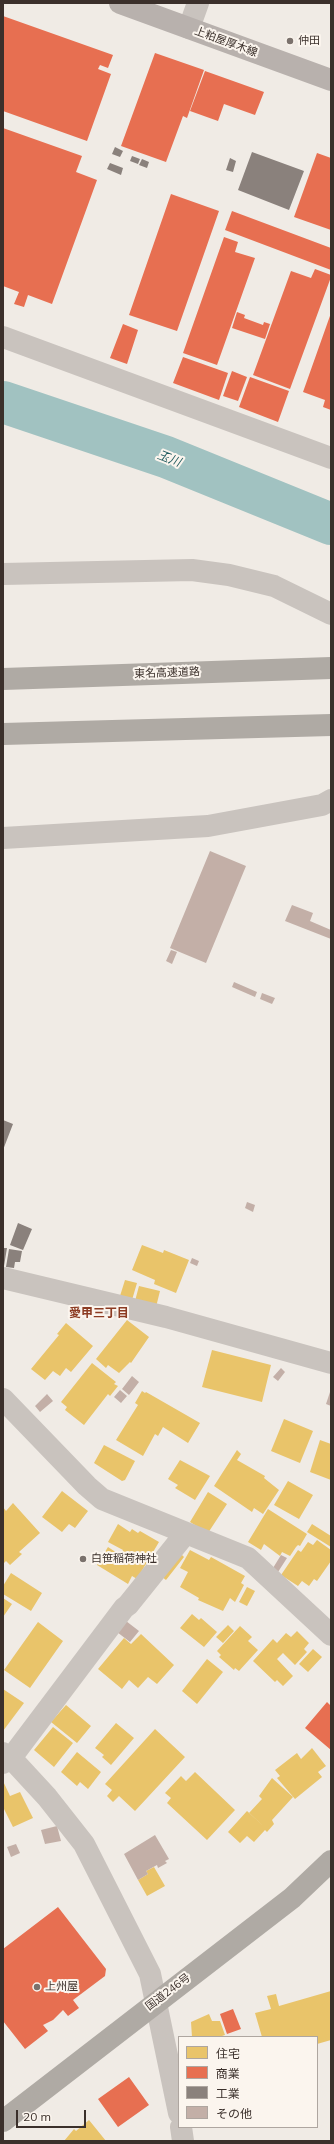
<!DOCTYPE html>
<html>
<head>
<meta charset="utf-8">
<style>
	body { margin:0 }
	#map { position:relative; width:334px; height:2144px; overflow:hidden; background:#f0ebe5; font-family:Mulish,"Noto Sans JP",sans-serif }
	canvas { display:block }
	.frame { position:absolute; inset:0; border:4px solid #3b302b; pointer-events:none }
	.legend { position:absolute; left:178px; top:2036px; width:140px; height:92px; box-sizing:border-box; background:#fbf5ee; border:1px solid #aea6a0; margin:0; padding:5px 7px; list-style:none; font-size:12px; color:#3b302b }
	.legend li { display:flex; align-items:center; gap:8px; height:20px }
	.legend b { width:20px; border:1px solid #aea6a0 }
	.scale { position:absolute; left:16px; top:2110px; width:70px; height:18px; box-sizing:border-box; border:2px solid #3b302b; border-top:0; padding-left:5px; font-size:12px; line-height:14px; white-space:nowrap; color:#3b302b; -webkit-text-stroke:3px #fbf5ee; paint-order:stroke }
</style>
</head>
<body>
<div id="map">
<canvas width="334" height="2144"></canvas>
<div class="frame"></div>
<ul class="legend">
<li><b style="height:11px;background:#e9c46a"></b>住宅</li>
<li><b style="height:11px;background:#e76f51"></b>商業</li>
<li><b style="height:11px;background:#8a817c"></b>工業</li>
<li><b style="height:11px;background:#c3afa7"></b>その他</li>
</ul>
<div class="scale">20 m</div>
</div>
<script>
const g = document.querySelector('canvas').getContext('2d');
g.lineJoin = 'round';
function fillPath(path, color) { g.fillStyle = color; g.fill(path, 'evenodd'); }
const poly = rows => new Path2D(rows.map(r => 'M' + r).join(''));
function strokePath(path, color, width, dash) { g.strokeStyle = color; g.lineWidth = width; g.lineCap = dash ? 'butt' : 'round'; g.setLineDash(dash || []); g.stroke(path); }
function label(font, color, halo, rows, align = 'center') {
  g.font = font + ' Mulish,"Noto Sans JP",sans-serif'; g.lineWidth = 4; g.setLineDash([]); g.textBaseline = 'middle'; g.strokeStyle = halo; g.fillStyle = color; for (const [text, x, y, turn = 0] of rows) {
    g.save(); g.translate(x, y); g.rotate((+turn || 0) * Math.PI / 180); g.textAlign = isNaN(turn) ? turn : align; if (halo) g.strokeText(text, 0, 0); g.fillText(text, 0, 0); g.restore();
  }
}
fillPath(poly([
	[142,1245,163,1253,164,1250,189,1260,176,1293,154,1284,155,1280,132,1270],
	[125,1280,137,1283,132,1300,120,1296],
	[139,1286,160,1291,156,1307,135,1301],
	[127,1320,149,1337,131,1363,130,1362,119,1373,108,1365,106,1368,96,1359],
	[66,1323,93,1346,71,1372,66,1368,60,1376,53,1371,45,1380,31,1369,59,1335,57,1334],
	[212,1350,271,1365,262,1402,202,1387],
	[92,1363,116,1382,114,1384,118,1386,110,1396,108,1394,84,1425,65,1410,67,1407,61,1402],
	[142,1391,145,1393,146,1392,200,1423,188,1443,163,1427,158,1436,155,1434,143,1456,116,1440,138,1405,135,1403],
	[284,1419,313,1431,300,1463,271,1451],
	[320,1440,331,1444,331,1480,310,1472],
	[104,1445,135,1461,125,1480,122,1481,94,1463],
	[237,1450,241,1454,237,1460,265,1476,264,1478,279,1490,263,1514,254,1508,252,1512,214,1486],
	[180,1460,210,1476,195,1500,175,1488,178,1485,168,1479],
	[288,1481,313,1495,299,1519,274,1505],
	[62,1491,88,1511,75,1528,69,1524,62,1532,42,1517],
	[208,1492,227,1504,208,1533,190,1522],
	[13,1503,40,1533,19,1552,22,1554,10,1565,6,1561,3,1564,3,1507,6,1511],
	[268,1509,307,1534,300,1546,298,1545,296,1547,290,1556,282,1552,280,1556,264,1544,261,1550,248,1542],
	[118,1524,130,1532,132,1529,138,1533,140,1531,159,1542,137,1579,132,1576,128,1584,97,1565,108,1547,120,1555,123,1550,108,1542],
	[312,1524,331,1536,331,1547,307,1532],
	[317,1540,331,1550,331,1561,317,1581,314,1579,309,1586,302,1581,298,1586,281,1575,298,1550,301,1552,308,1542,313,1545],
	[190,1550,209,1560,211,1557,245,1576,241,1583,244,1585,235,1602,230,1598,223,1611,198,1600,199,1598,180,1587,188,1572,180,1568],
	[180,1553,184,1557,166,1580,162,1577],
	[11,1573,42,1593,31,1611,3,1594,3,1586],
	[247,1587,255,1591,247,1606,239,1602],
	[3,1598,12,1604,3,1617],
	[192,1614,199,1620,201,1618,217,1632,204,1647,180,1628],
	[38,1622,63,1641,30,1688,4,1670],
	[228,1625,234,1631,223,1643,216,1637],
	[240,1626,252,1637,248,1641,258,1650,239,1671,235,1668,234,1670,219,1657,221,1655,217,1651],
	[297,1631,309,1643,304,1649,307,1652,295,1665,283,1653,277,1659,293,1676,283,1686,277,1680,275,1682,253,1661,273,1639,277,1643,286,1633,291,1637],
	[141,1634,174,1665,157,1684,148,1677,138,1688,129,1680,122,1689,98,1669,124,1638,131,1644],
	[313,1649,322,1657,308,1672,299,1664],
	[207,1659,223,1672,197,1704,182,1691],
	[3,1689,24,1703,3,1731],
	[66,1705,91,1726,77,1743,51,1722],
	[116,1723,134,1738,111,1765,102,1757,104,1755,95,1748],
	[53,1727,73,1743,54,1767,34,1750],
	[155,1729,185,1757,135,1811,119,1796,113,1802,107,1796,112,1790,105,1784],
	[312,1748,326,1766,318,1772,322,1777,295,1799,277,1778,280,1776,275,1770,297,1753,301,1759],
	[77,1752,101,1772,88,1789,80,1782,77,1786,61,1772],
	[195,1772,235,1810,207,1840,167,1803,171,1798,165,1793,181,1776,186,1781],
	[272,1778,293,1797,272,1820,274,1824,267,1832,265,1830,254,1842,247,1836,240,1843,228,1832,247,1811,267,1829,249,1813,262,1799,259,1796],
	[3,1781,10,1796,20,1792,33,1818,13,1827,3,1807],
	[154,1867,165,1886,147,1896,138,1880,148,1874,146,1871],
	[331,1991,331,2040,317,2044,317,2037,262,2037,255,2013,271,2009,267,1996,276,1994,279,2006],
	[209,2014,212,2021,220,2021,225,2035,219,2037,192,2037,191,2022],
	[89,2120,106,2141,64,2141,74,2129,76,2131]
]), '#e9c46a');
fillPath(poly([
	[3,16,113,55,108,68,100,65,98,69,111,74,87,141,3,111],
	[155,53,204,70,187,118,183,116,166,162,121,146],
	[205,71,264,92,255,115,224,104,218,121,190,111],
	[3,128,82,156,76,172,97,180,52,304,28,295,24,307,14,304,19,292,3,286],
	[317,153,331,158,331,230,294,217],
	[171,194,219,211,177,331,129,315],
	[232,211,331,248,331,270,225,230],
	[224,237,238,242,235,252,255,258,217,365,183,353],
	[315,269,331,275,331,277,290,389,253,375,291,271,311,278],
	[237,312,245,315,244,318,263,325,264,322,270,324,265,339,232,328],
	[331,313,331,410,323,407,325,400,303,392],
	[123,324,138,330,127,364,110,358],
	[183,357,228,373,219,400,173,383],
	[232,371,247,377,238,401,223,396],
	[250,377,289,391,278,422,239,407],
	[327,1702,331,1706,331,1750,305,1728],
	[58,1907,106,1969,105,1976,73,2000,79,2008,68,2016,63,2010,53,2020,43,2025,48,2031,25,2049,3,2021,3,1949],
	[233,2009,241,2029,227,2034,220,2014],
	[129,2077,149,2105,118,2127,98,2099]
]), '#e76f51');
fillPath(poly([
	[115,147,123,151,120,157,112,154],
	[252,152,304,171,289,210,238,190],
	[132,156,140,159,138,164,130,161],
	[230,158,236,161,233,172,226,170],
	[142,159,149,162,147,168,139,165],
	[110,163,123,168,121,175,107,169],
	[3,1120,13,1124,3,1150],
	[18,1223,32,1229,23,1250,10,1245],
	[3,1248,7,1248,4,1266,3,1266],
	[9,1249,22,1251,20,1262,15,1262,14,1268,6,1267]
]), '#8a817c');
strokePath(poly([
	[3,402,166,457,331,524]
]), '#a1c2c1', 42);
fillPath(poly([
	[210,851,246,866,206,963,170,948],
	[292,905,313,913,310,921,331,930,331,939,285,921],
	[171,950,177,952,172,964,166,961],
	[234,982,257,992,255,997,232,987],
	[262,993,275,998,272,1004,260,999],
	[247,1202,255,1205,253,1212,245,1208],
	[192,1258,199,1261,197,1266,190,1263],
	[281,1368,285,1372,278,1381,273,1377],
	[132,1376,139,1382,129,1395,122,1389],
	[331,1389,331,1406,326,1404],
	[120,1390,127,1396,121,1403,114,1397],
	[47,1394,53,1401,40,1412,35,1406],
	[281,1555,287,1558,278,1572,273,1568],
	[126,1621,139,1631,130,1642,117,1632],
	[57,1826,61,1841,45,1844,41,1830],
	[155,1835,169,1859,165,1861,167,1863,158,1868,157,1865,146,1871,148,1874,138,1880,124,1854],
	[16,1844,20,1853,11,1857,7,1847]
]), '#c3afa7');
strokePath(poly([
	[189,28,198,3],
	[3,337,331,458],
	[3,574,192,570,229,575,274,586,331,614],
	[3,838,208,826,322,805,331,800],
	[3,1278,166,1317,331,1363],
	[3,1399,87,1486,102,1499,248,1558,331,1635],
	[3,1753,11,1758,47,1797,84,1844,150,1974,179,2113],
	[3,1763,11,1758,124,1608,128,1605,185,1534],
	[181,2127,183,2141]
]), '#c9c3be', 22);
strokePath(poly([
	[120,3,331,80]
]), '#b8b1ad', 22);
strokePath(poly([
	[3,679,331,668],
	[3,734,331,725],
	[3,2121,292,1898,331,1861]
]), '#afaaa4', 22);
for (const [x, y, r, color] of [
	[290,41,4,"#7a716c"],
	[83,1559,4,"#7a716c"],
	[37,1987,4,"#7a716c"]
]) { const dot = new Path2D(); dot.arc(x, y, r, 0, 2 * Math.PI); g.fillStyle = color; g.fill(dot); strokePath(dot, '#fbf5ee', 1.5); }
label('11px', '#3b302b', '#fbf5ee', [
	["仲田",298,41],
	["白笹稲荷神社",91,1559],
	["上州屋",45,1987]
], 'left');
label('11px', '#3b302b', '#fbf5ee', [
	["上粕屋厚木線",226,42,20],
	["東名高速道路",167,673,-2],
	["国道246号",168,1992,-37]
]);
label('italic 12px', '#1f5a5e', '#fbf5ee', [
	["玉川",169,459,21]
]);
label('bold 12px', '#8c3b22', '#fbf5ee', [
	["愛甲三丁目",99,1313]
]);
</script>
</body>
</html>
